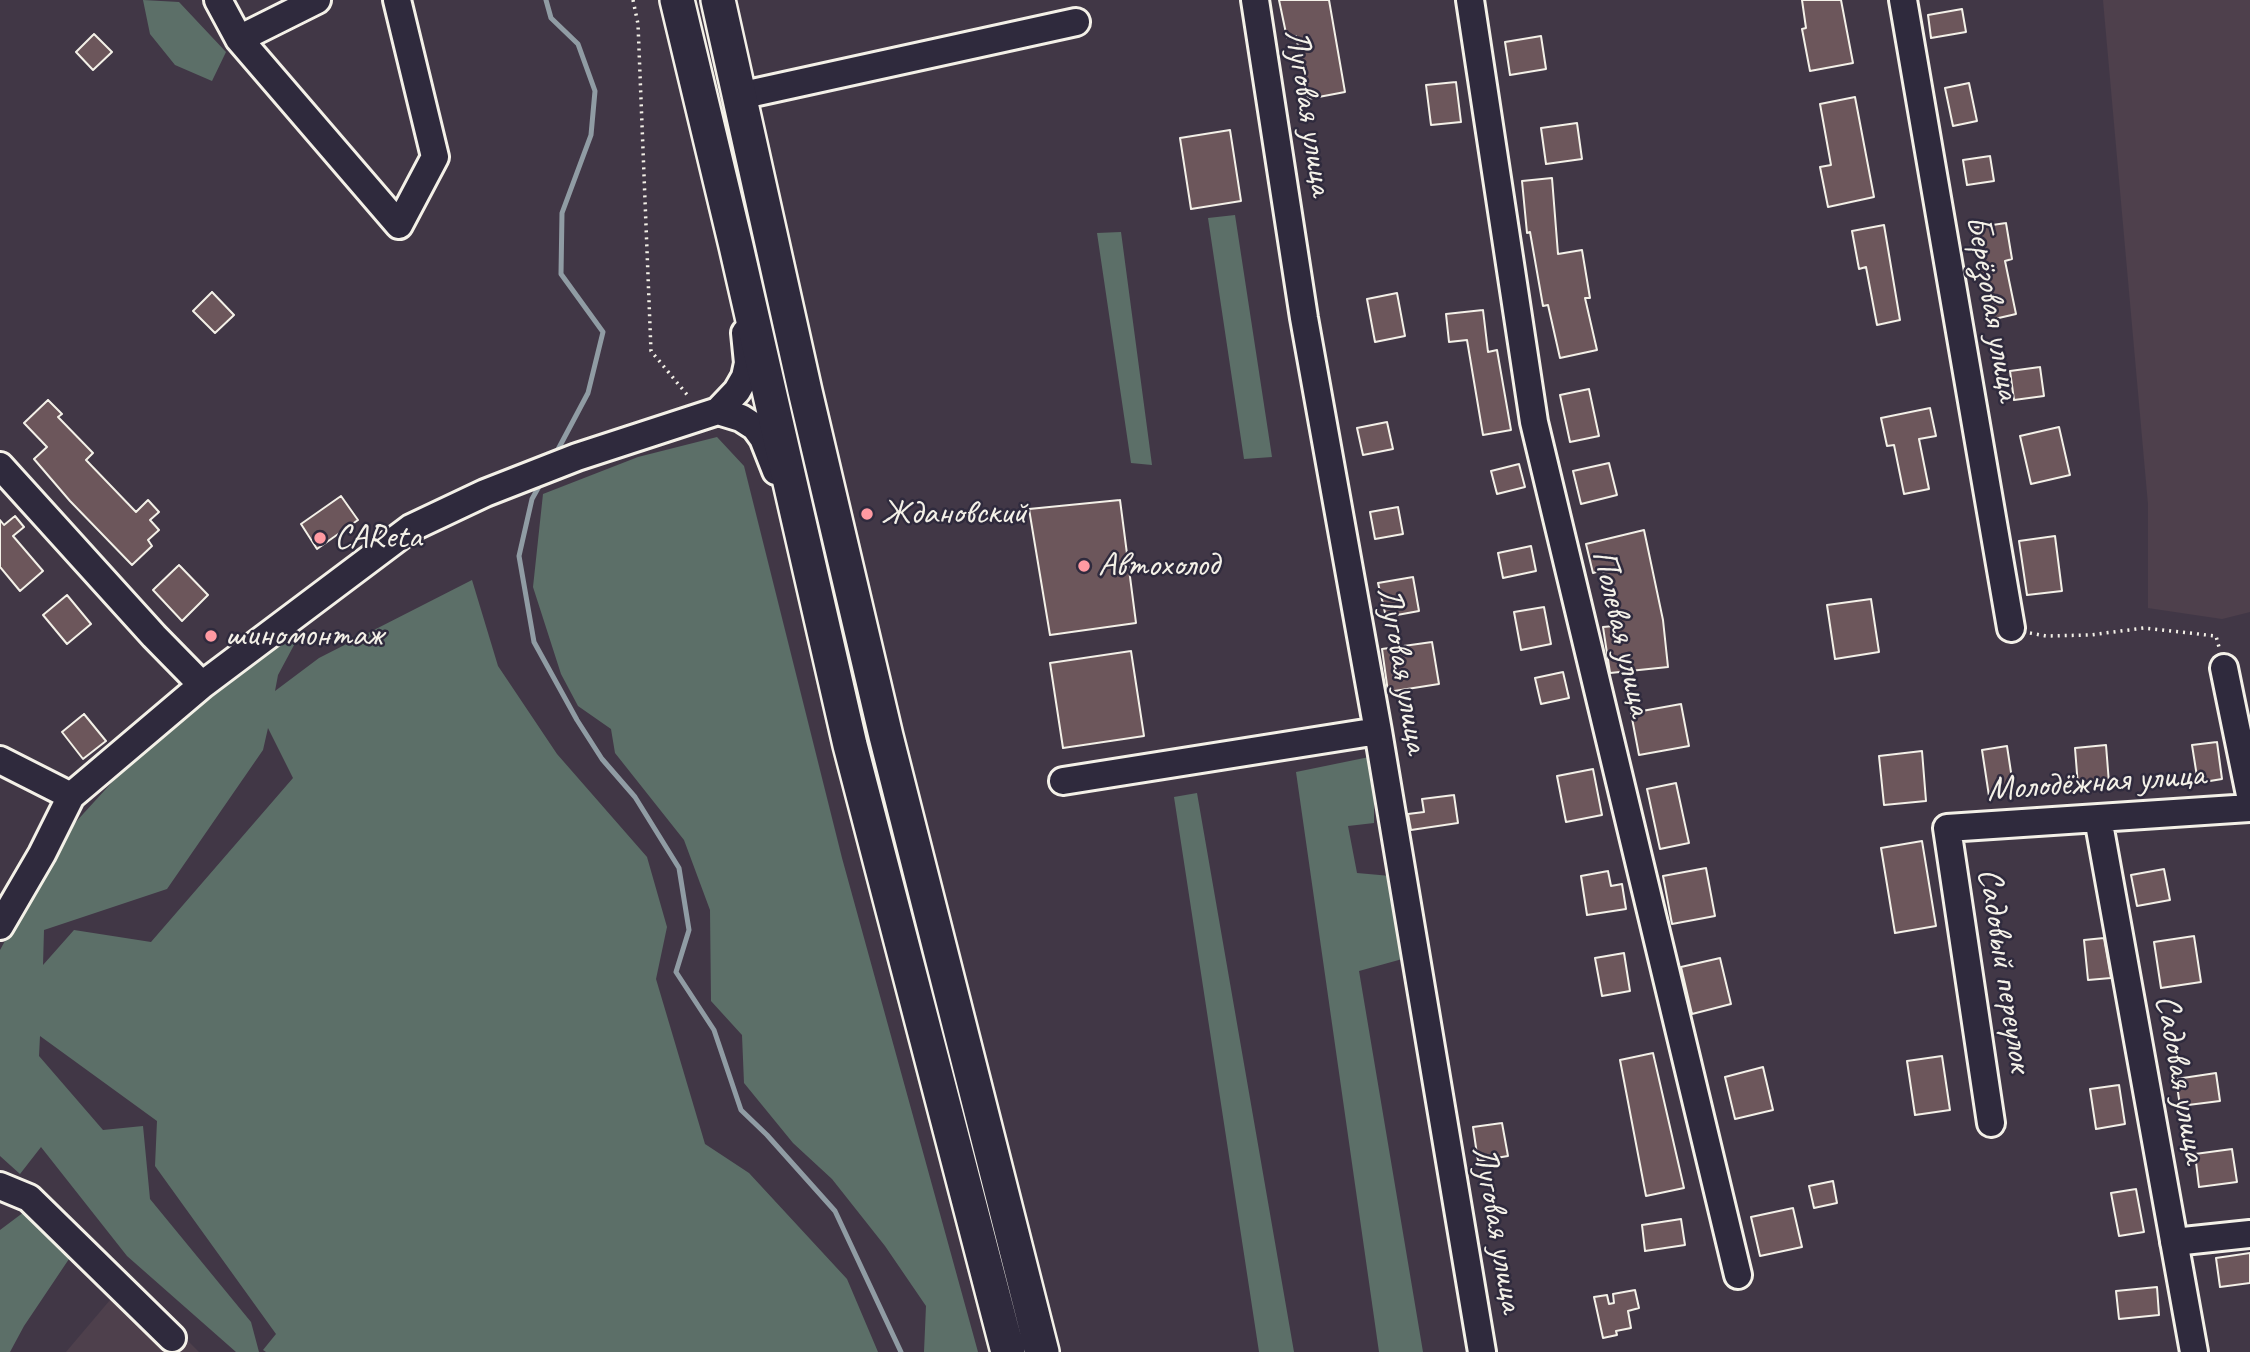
<!DOCTYPE html>
<html>
<head>
<meta charset="utf-8">
<style>
	body { margin:0 }
	canvas { display:block; background:#413746 }
</style>
</head>
<body>
<canvas width="2250" height="1352"></canvas>
<script>
const g = document.querySelector('canvas').getContext('2d');
g.lineJoin = 'round';
function fillPath(path, color) { g.fillStyle = color; g.fill(path, 'evenodd'); }
const poly = rows => new Path2D(rows.map(r => 'M' + r).join(''));
function strokePath(path, color, width, dash) { g.strokeStyle = color; g.lineWidth = width; g.lineCap = dash ? 'butt' : 'round'; g.setLineDash(dash || []); g.stroke(path); }
function label(font, color, halo, rows, align = 'center') {
  g.font = font + ' Caveat,sans-serif'; g.lineWidth = 5; g.setLineDash([]); g.textBaseline = 'middle'; g.strokeStyle = halo; g.fillStyle = color; for (const [text, x, y, turn = 0] of rows) {
    g.save(); g.translate(x, y); g.rotate((+turn || 0) * Math.PI / 180); g.textAlign = isNaN(turn) ? turn : align; if (halo) g.strokeText(text, 0, 0); g.fillText(text, 0, 0); g.restore();
  }
}
fillPath(poly([
	[2103,0,2250,0,2250,612,2222,619,2148,608,2148,504],
	[127,1280,199,1352,66,1352]
]), '#4e404c');
fillPath(poly([
	[143,0,179,2,226,52,212,81,175,65,150,34],
	[1235,215,1272,457,1244,459,1208,218],
	[1121,232,1152,465,1131,463,1097,233],
	[717,437,744,466,842,858,978,1352,924,1352,926,1306,885,1246,832,1179,793,1143,744,1083,742,1035,711,1001,710,910,684,840,615,753,611,729,578,706,561,674,533,587,543,494,638,457],
	[472,580,498,666,557,754,647,857,667,927,656,979,705,1144,749,1173,847,1279,878,1352,266,1352,263,1350,276,1334,155,1166,157,1121,40,1036,39,1056,103,1130,143,1126,150,1199,251,1322,259,1352,236,1352,127,1256,41,1147,20,1174,0,1156,0,950,63,836,135,757,236,671,301,632,278,675,275,691,319,658],
	[268,728,293,778,151,942,74,930,43,965,44,930,167,889,263,750],
	[1374,756,1374,823,1348,826,1357,873,1413,878,1424,953,1359,971,1423,1352,1379,1352,1296,772],
	[1197,793,1294,1352,1259,1352,1174,797],
	[24,1212,73,1253,24,1326,10,1352,0,1352,0,1230]
]), '#5c6f68');
strokePath(poly([
	[546,0,551,18,578,44,595,91,591,135,562,213,561,274,603,332,588,393,554,457],
	[542,481,532,499,519,556,534,642,577,720,602,759,635,797,679,868,689,930,676,972,714,1030,741,1110,767,1135,835,1211,901,1352]
]), '#909ca4', 5);
const building = poly([
	[1279,0,1329,0,1345,92,1308,99,1296,36,1287,38,1279,0],
	[1802,0,1841,0,1853,63,1810,71,1802,29,1806,28,1802,0],
	[1962,9,1966,32,1931,38,1928,15,1962,9],
	[94,34,112,52,93,70,76,52,94,34],
	[1541,36,1546,69,1510,75,1505,42,1541,36],
	[1456,82,1461,122,1431,125,1426,85,1456,82],
	[1969,83,1977,121,1953,126,1945,88,1969,83],
	[1855,97,1874,197,1828,207,1820,167,1831,165,1820,104,1855,97],
	[1577,123,1582,159,1546,164,1541,128,1577,123],
	[1230,130,1241,201,1191,209,1180,138,1230,130],
	[1990,156,1994,181,1967,185,1963,160,1990,156],
	[1552,178,1558,254,1582,250,1590,298,1585,298,1597,350,1560,358,1548,305,1543,306,1530,232,1527,233,1522,181,1552,178],
	[2006,223,2012,259,2005,261,2016,314,1990,320,1972,228,2006,223],
	[1884,225,1900,320,1877,325,1866,267,1859,269,1852,231,1884,225],
	[212,292,234,315,215,333,193,311,212,292],
	[1397,293,1405,336,1375,342,1367,299,1397,293],
	[1483,310,1488,352,1497,350,1511,430,1483,435,1467,340,1449,342,1446,314,1483,310],
	[2040,367,2044,396,2014,400,2010,371,2040,367],
	[1589,389,1599,436,1570,442,1560,395,1589,389],
	[48,400,62,414,58,417,93,453,86,460,136,512,148,500,159,512,150,520,159,530,148,540,152,546,132,565,70,501,34,459,47,447,24,423,48,400],
	[1930,408,1936,436,1919,439,1929,489,1904,494,1894,445,1887,446,1881,418,1930,408],
	[1387,422,1393,449,1363,455,1357,428,1387,422],
	[2059,427,2070,475,2031,484,2020,436,2059,427],
	[1609,463,1617,495,1581,504,1573,471,1609,463],
	[1519,464,1525,487,1497,494,1491,471,1519,464],
	[341,496,358,520,317,549,301,524,341,496],
	[1120,500,1136,623,1050,635,1029,509,1120,500],
	[1398,507,1403,534,1375,539,1370,512,1398,507],
	[15,516,24,527,13,536,43,571,20,591,0,567,0,520,4,525,15,516],
	[1644,530,1663,620,1668,667,1610,673,1603,627,1614,626,1603,570,1593,573,1586,544,1644,530],
	[2055,536,2062,591,2027,595,2019,541,2055,536],
	[1531,546,1536,571,1503,578,1498,553,1531,546],
	[179,565,208,595,182,621,153,590,179,565],
	[1413,577,1419,611,1386,617,1378,583,1413,577],
	[67,595,91,624,67,644,43,615,67,595],
	[1871,599,1879,652,1835,659,1827,605,1871,599],
	[1544,607,1551,644,1521,650,1514,612,1544,607],
	[1432,642,1439,684,1388,692,1382,649,1432,642],
	[1131,651,1144,736,1063,748,1050,663,1131,651],
	[1563,672,1569,698,1541,704,1535,678,1563,672],
	[1681,704,1689,746,1639,755,1631,713,1681,704],
	[84,714,106,741,83,759,62,732,84,714],
	[2217,742,2222,779,2198,783,2192,745,2217,742],
	[2106,745,2109,783,2078,786,2075,748,2106,745],
	[2007,746,2014,792,1989,796,1982,750,2007,746],
	[1922,751,1926,801,1884,805,1879,756,1922,751],
	[1593,769,1602,815,1566,822,1557,776,1593,769],
	[1676,783,1689,843,1660,849,1647,789,1676,783],
	[1454,795,1458,823,1411,830,1408,814,1424,812,1422,799,1454,795],
	[1922,841,1936,926,1895,933,1881,848,1922,841],
	[1706,868,1715,916,1672,924,1663,876,1706,868],
	[2164,869,2170,900,2137,906,2131,875,2164,869],
	[1608,871,1611,886,1622,884,1626,909,1587,915,1581,876,1608,871],
	[2194,936,2201,982,2161,988,2154,942,2194,936],
	[2104,938,2111,978,2088,980,2084,940,2104,938],
	[1624,953,1630,991,1602,996,1595,958,1624,953],
	[1720,958,1731,1004,1692,1014,1681,967,1720,958],
	[1653,1053,1684,1188,1646,1196,1620,1060,1653,1053],
	[1942,1056,1950,1110,1915,1115,1907,1061,1942,1056],
	[1763,1067,1773,1110,1735,1119,1725,1077,1763,1067],
	[2216,1073,2220,1101,2180,1106,2176,1079,2216,1073],
	[2119,1085,2125,1124,2096,1129,2090,1089,2119,1085],
	[1502,1123,1508,1156,1478,1161,1473,1127,1502,1123],
	[2232,1149,2237,1182,2199,1187,2195,1154,2232,1149],
	[1833,1181,1837,1203,1814,1208,1809,1186,1833,1181],
	[2136,1189,2144,1232,2119,1236,2111,1193,2136,1189],
	[1793,1208,1802,1247,1760,1256,1751,1217,1793,1208],
	[1681,1219,1685,1245,1645,1251,1642,1225,1681,1219],
	[2250,1253,2250,1283,2220,1287,2216,1258,2250,1253],
	[2157,1287,2159,1315,2119,1319,2116,1291,2157,1287],
	[1635,1290,1639,1308,1628,1311,1631,1328,1616,1331,1617,1335,1603,1338,1594,1297,1607,1295,1609,1304,1614,1303,1613,1294,1635,1290]
]);
fillPath(building, '#6c565b');
strokePath(building, '#f4f1e8', 2);
const minor = poly([
	[218,0,239,39,399,225,435,157,397,0],
	[1255,0,1304,318,1378,731,1482,1352],
	[1470,0,1534,422,1738,1275],
	[1903,0,2011,628],
	[239,39,317,0],
	[739,96,1076,22],
	[718,411,741,418,755,427,763,438,776,471],
	[0,466,154,636,202,685],
	[2224,668,2250,795],
	[0,760,71,796],
	[1063,781,1378,731],
	[2098,818,2194,1352],
	[0,926,42,854,71,796,202,685,411,528,485,493,577,457,718,411,737,391,745,377,748,363,745,333],
	[1991,1123,1947,828,2250,808],
	[0,1186,29,1198,172,1338],
	[2174,1242,2250,1234]
]);
const major = poly([
	[677,0,736,246,850,745,1008,1352],
	[718,0,805,391,886,736,1042,1352]
]);
strokePath(minor, '#f4f1e8', 32);
strokePath(major, '#f4f1e8', 38);
strokePath(poly([
	[633,0,638,24,651,351,689,397],
	[2030,633,2046,636,2090,635,2144,628,2216,636,2219,647]
]), '#f4f1e8', 3.5, [2, 5]);
strokePath(minor, '#2f2a3d', 26);
strokePath(major, '#2f2a3d', 33);
for (const [x, y, r, color] of [
	[867,514,7,"#ff9aa2"],
	[320,538,7,"#ff9aa2"],
	[1084,566,7,"#ff9aa2"],
	[211,636,7,"#ff9aa2"]
]) { const dot = new Path2D(); dot.arc(x, y, r, 0, 2 * Math.PI); g.fillStyle = color; g.fill(dot); strokePath(dot, '#2f2a3d', 2.5); }
label('35px', '#f4f1e8', '#2f2a3d', [
	["Луговая улица",1308,112,81],
	["Берёзовая улица",1992,308,80],
	["Полевая улица",1621,633,77],
	["Луговая улица",1402,670,80],
	["Молодёжная улица",2096,783,-4],
	["Садовый переулок",2004,970,81],
	["Садовая улица",2180,1079,80],
	["Луговая улица",1497,1229,80]
]);
label('35px', '#f4f1e8', '#2f2a3d', [
	["Ждановский",881,514],
	["CAReta",334,538],
	["Автохолод",1098,566],
	["шиномонтаж",225,636]
], 'left');
</script>
</body>
</html>
